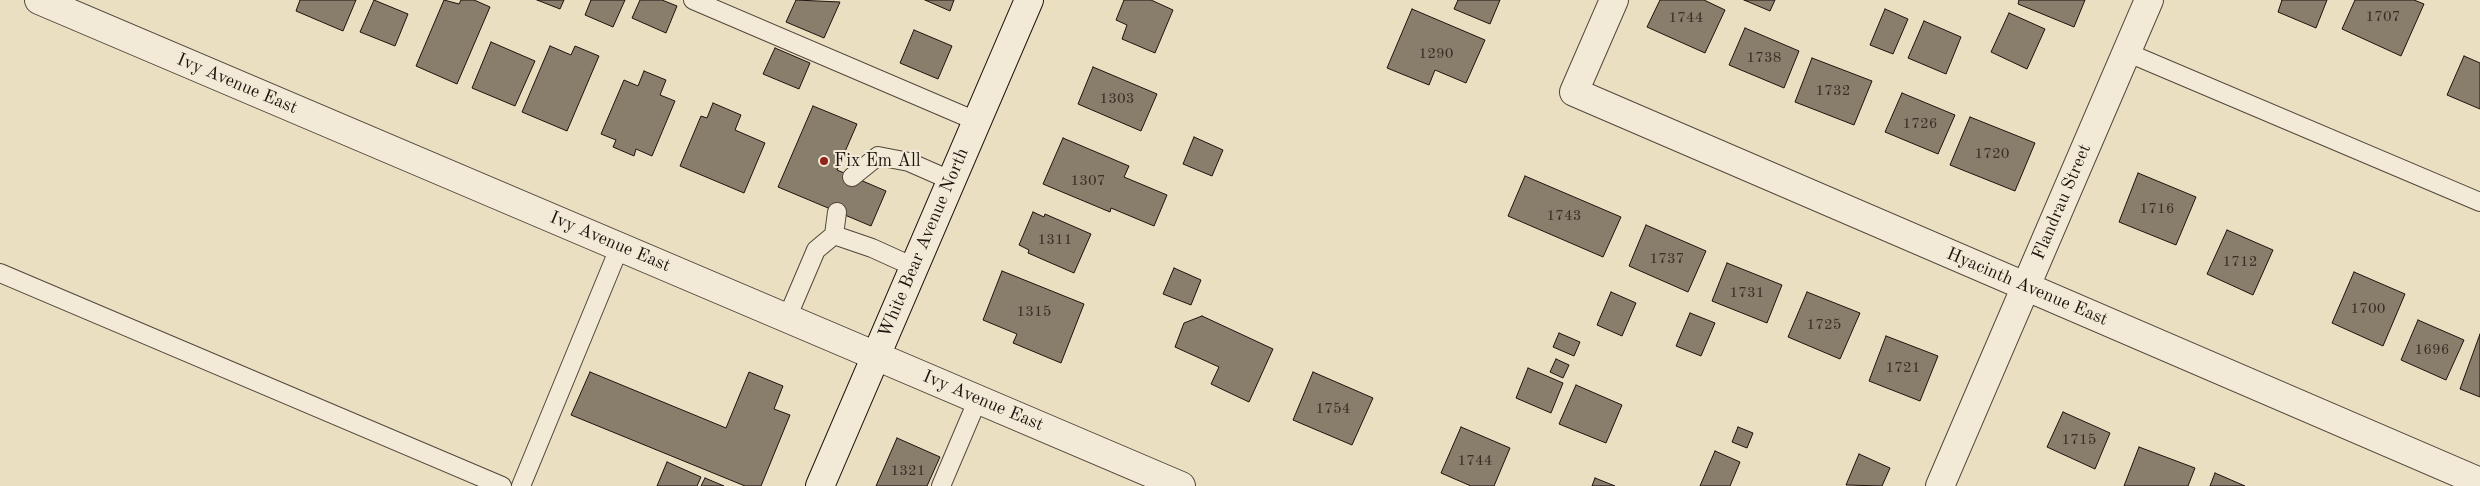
<!DOCTYPE html>
<html>
<head>
<meta charset="utf-8">
<style>
	body { margin:0 }
	canvas { display:block; background:#ebdfc2 }
</style>
</head>
<body>
<canvas width="2480" height="486"></canvas>
<script>
const g = document.querySelector('canvas').getContext('2d');
g.lineJoin = 'round';
function fillPath(path, color) { g.fillStyle = color; g.fill(path, 'evenodd'); }
const poly = rows => new Path2D(rows.map(r => 'M' + r).join(''));
function strokePath(path, color, width, dash) { g.strokeStyle = color; g.lineWidth = width; g.lineCap = dash ? 'butt' : 'round'; g.setLineDash(dash || []); g.stroke(path); }
function label(font, color, halo, rows, align = 'center') {
  g.font = font + ' "Old Standard TT",serif'; g.lineWidth = 4; g.setLineDash([]); g.textBaseline = 'middle'; g.strokeStyle = halo; g.fillStyle = color; for (const [text, x, y, turn = 0] of rows) {
    g.save(); g.translate(x, y); g.rotate((+turn || 0) * Math.PI / 180); g.textAlign = isNaN(turn) ? turn : align; if (halo) g.strokeText(text, 0, 0); g.fillText(text, 0, 0); g.restore();
  }
}
const building = poly([
	[300,0,356,0,343,31,296,11,300,0],
	[374,0,408,14,395,46,360,32,374,0],
	[444,0,459,4,461,0,474,0,490,7,457,84,416,66,444,0],
	[537,0,564,0,560,9,537,0],
	[591,0,625,0,613,27,585,15,591,0],
	[640,0,662,0,677,6,666,33,632,18,640,0],
	[796,0,840,2,824,38,786,22,796,0],
	[925,0,954,0,950,11,925,0],
	[1124,0,1151,0,1173,10,1155,53,1122,39,1127,25,1116,20,1124,0],
	[1458,0,1500,0,1490,24,1454,9,1458,0],
	[1660,0,1704,0,1725,10,1705,53,1647,27,1660,0],
	[1744,0,1775,0,1770,11,1744,0],
	[2019,0,2085,0,2074,27,2018,4,2019,0],
	[2282,0,2327,0,2316,28,2278,12,2282,0],
	[2355,0,2414,0,2424,4,2401,56,2342,29,2355,0],
	[1412,9,1485,40,1466,83,1435,70,1429,85,1387,68,1412,9],
	[1885,9,1908,19,1893,54,1870,45,1885,9],
	[2009,13,2045,29,2027,69,1991,52,2009,13],
	[1924,21,1961,37,1946,74,1908,58,1924,21],
	[1745,28,1799,51,1784,88,1729,65,1745,28],
	[914,30,952,46,938,79,900,63,914,30],
	[491,42,535,61,515,106,472,88,491,42],
	[550,46,571,55,575,46,599,56,567,131,522,112,550,46],
	[775,48,810,63,799,89,763,74,775,48],
	[2464,56,2480,63,2480,109,2447,95,2464,56],
	[1812,58,1872,81,1854,125,1795,102,1812,58],
	[1093,67,1157,94,1141,131,1078,104,1093,67],
	[644,71,666,80,660,95,675,101,652,156,636,149,634,156,613,147,616,140,601,134,624,80,638,86,644,71],
	[1902,93,1955,115,1938,154,1885,132,1902,93],
	[713,103,741,115,735,130,765,143,744,193,680,166,701,116,707,118,713,103],
	[813,106,857,124,837,170,886,191,871,226,778,187,813,106],
	[1970,117,2035,143,2015,191,1950,165,1970,117],
	[1194,137,1223,150,1212,176,1183,164,1194,137],
	[1063,138,1129,166,1124,177,1167,195,1154,226,1111,208,1110,212,1043,184,1063,138],
	[2138,173,2196,197,2176,245,2119,222,2138,173],
	[1525,176,1621,217,1603,257,1508,216,1525,176],
	[1033,212,1044,217,1045,214,1091,234,1074,273,1028,253,1029,250,1019,245,1033,212],
	[1646,225,1706,251,1688,292,1629,266,1646,225],
	[2227,230,2273,250,2253,295,2207,274,2227,230],
	[1727,263,1782,285,1767,323,1712,301,1727,263],
	[1174,268,1201,280,1191,305,1163,294,1174,268],
	[1002,271,1084,304,1061,363,1013,343,1017,334,983,320,1002,271],
	[2354,272,2405,294,2383,346,2332,323,2354,272],
	[1611,292,1636,303,1622,336,1597,325,1611,292],
	[1807,292,1860,313,1840,359,1788,337,1807,292],
	[1690,313,1715,323,1701,356,1676,346,1690,313],
	[1202,316,1273,349,1249,402,1211,384,1219,367,1175,347,1184,323,1202,316],
	[2418,320,2464,340,2446,380,2401,360,2418,320],
	[1559,333,1580,342,1574,356,1553,347,1559,333],
	[2480,334,2480,397,2460,389,2480,334],
	[1886,336,1938,356,1920,401,1869,381,1886,336],
	[1556,359,1569,365,1563,378,1550,372,1556,359],
	[1528,368,1563,383,1551,413,1516,398,1528,368],
	[590,372,726,428,749,372,783,386,774,409,790,415,761,486,745,486,571,415,590,372],
	[1313,372,1373,398,1352,445,1293,420,1313,372],
	[1576,385,1622,405,1606,443,1559,424,1576,385],
	[2063,412,2110,433,2095,469,2047,447,2063,412],
	[1461,427,1510,448,1494,486,1471,486,1441,473,1461,427],
	[1738,427,1753,433,1747,448,1732,442,1738,427],
	[897,438,940,457,927,486,876,486,897,438],
	[2139,447,2195,468,2188,486,2124,486,2139,447],
	[1715,451,1740,462,1730,486,1700,486,1715,451],
	[1859,454,1890,468,1882,486,1846,485,1859,454],
	[667,462,701,477,697,486,657,486,667,462],
	[2215,473,2245,486,2210,486,2215,473],
	[705,478,724,486,701,486,705,478],
	[1595,478,1615,486,1592,486,1595,478]
]);
fillPath(building, '#897d6c');
strokePath(building, '#1f130e', 1);
const service = poly([
	[693,0,976,121],
	[2126,52,2480,202],
	[852,177,878,156,909,162,950,180],
	[834,235,837,212],
	[0,273,502,486],
	[787,318,816,250,834,235,872,248,914,267],
	[521,486,620,246],
	[941,486,978,399]
]);
const minor = poly([
	[1614,0,1574,92,2480,482],
	[876,356,1181,486],
	[1940,486,2149,0]
]);
const tertiary = poly([
	[39,0,876,356]
]);
const secondary = poly([
	[820,486,1029,0]
]);
strokePath(service, '#52463b', 20);
strokePath(minor, '#52463b', 30);
strokePath(tertiary, '#52463b', 30);
strokePath(secondary, '#1f130e', 30);
strokePath(service, '#f2ead7', 18);
strokePath(minor, '#f2ead7', 28);
strokePath(tertiary, '#f2ead7', 28);
strokePath(secondary, '#f2ead7', 28);
for (const [x, y, r, color] of [
	[824,161,5,"#8f2418"]
]) { const dot = new Path2D(); dot.arc(x, y, r, 0, 2 * Math.PI); g.fillStyle = color; g.fill(dot); strokePath(dot, '#f2ead7', 2); }
label('15px', '#3a2e26', null, [
	["1707",2383,17],
	["1744",1686,18],
	["1290",1436,54],
	["1738",1764,58],
	["1732",1833,91],
	["1303",1117,99],
	["1726",1920,124],
	["1720",1992,154],
	["1307",1088,181],
	["1716",2157,209],
	["1743",1564,216],
	["1311",1055,240],
	["1737",1667,259],
	["1712",2240,262],
	["1731",1747,293],
	["1700",2368,309],
	["1315",1034,312],
	["1725",1824,325],
	["1696",2432,350],
	["1721",1903,368],
	["1754",1333,409],
	["1715",2079,440],
	["1744",1475,461],
	["1321",908,471]
]);
label('18px', '#1f130e', '#f2ead7', [
	["Ivy Avenue East",237,84,23],
	["Flandrau Street",2062,202,-67],
	["Ivy Avenue East",610,242,23],
	["White Bear Avenue North",924,243,-67],
	["Hyacinth Avenue East",2027,287,23],
	["Ivy Avenue East",983,401,23]
]);
label('18px', '#1f130e', '#f2ead7', [
	["Fix Em All",834,161]
], 'left');
</script>
</body>
</html>
